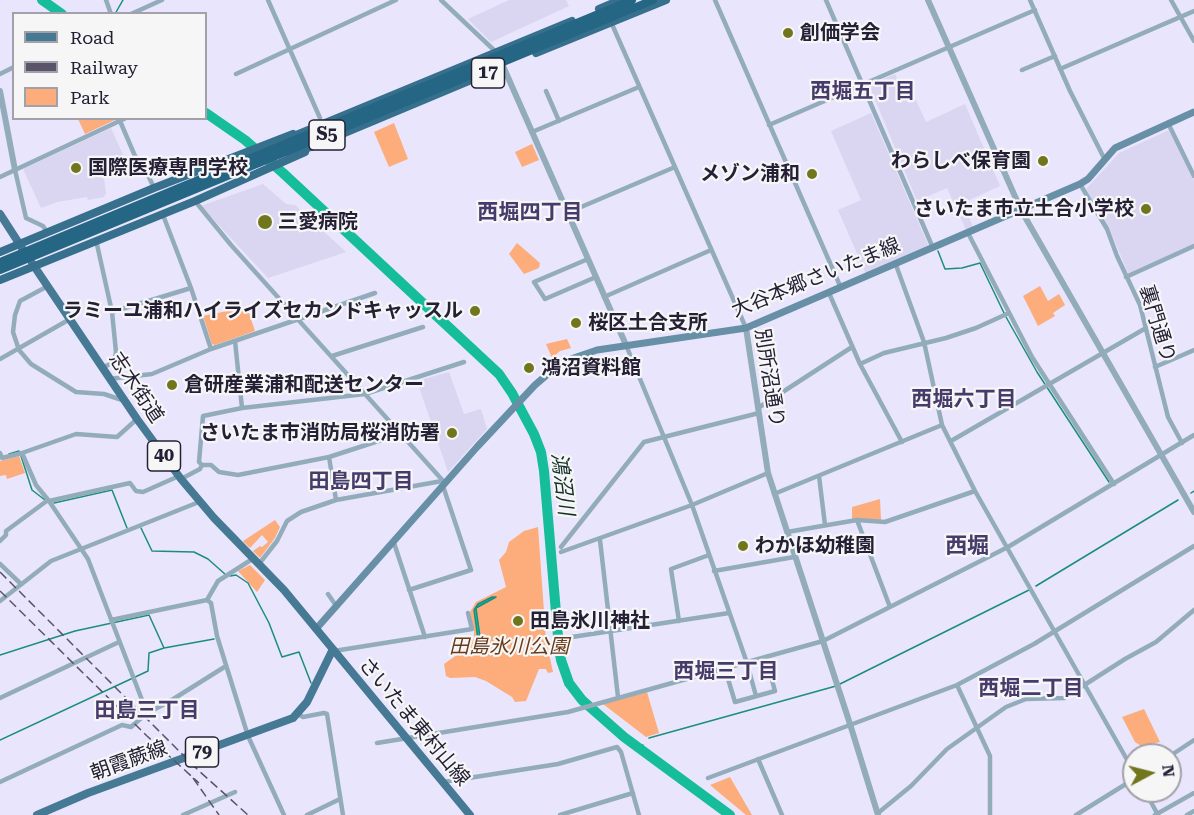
<!DOCTYPE html>
<html>
<head>
<meta charset="utf-8">
<style>
	body { margin:0 }
	#map { position:relative; width:1194px; height:815px; overflow:hidden; background:#e9e5fd; font-family:"Roboto Serif",serif }
	canvas { display:block }
	.legend { position:absolute; left:12px; top:12px; width:195px; height:108px; box-sizing:border-box; background:#f6f6f6; border:2px solid #a2a0a9; margin:0; padding:8px 10px; list-style:none; font-size:18px; color:#252036 }
	.legend li { display:flex; align-items:center; gap:12px; height:30px }
	.legend b { width:30px; border:2px solid #a2a0a9 }
	.north { position:absolute; left:1122px; top:743px; width:60px; height:60px; box-sizing:border-box; background:#f6f6f6; border:2px solid #a2a0a9; border-radius:50%; rotate:83deg; font-size:16px; font-weight:700; line-height:24px; text-align:center; color:#252036 }
	.north::after { content:''; display:block; margin:auto; width:21px; height:27px; background:#71761e; clip-path:polygon(50% 0,100% 100%,50% 72%,0 100%) }
</style>
</head>
<body>
<div id="map">
<canvas width="1194" height="815"></canvas>
<ul class="legend">
<li><b style="height:8px;background:#467994"></b>Road</li>
<li><b style="height:8px;background:#59546a"></b>Railway</li>
<li><b style="height:16px;background:#fcad7b"></b>Park</li>
</ul>
<div class="north">N</div>
</div>
<script>
const g = document.querySelector('canvas').getContext('2d');
g.lineJoin = 'round';
function fillPath(path, color) { g.fillStyle = color; g.fill(path, 'evenodd'); }
const poly = rows => new Path2D(rows.map(r => 'M' + r).join(''));
function strokePath(path, color, width, dash) { g.strokeStyle = color; g.lineWidth = width; g.lineCap = dash ? 'butt' : 'round'; g.setLineDash(dash || []); g.stroke(path); }
function label(font, color, halo, rows, align = 'center') {
  g.font = font + ' "Roboto Serif","Noto Sans JP",serif'; g.lineWidth = 4.5; g.setLineDash([]); g.textBaseline = 'middle'; g.strokeStyle = halo; g.fillStyle = color; for (const [text, x, y, turn = 0] of rows) {
    g.save(); g.translate(x, y); g.rotate((+turn || 0) * Math.PI / 180); g.textAlign = isNaN(turn) ? turn : align; if (halo) g.strokeText(text, 0, 0); g.fillText(text, 0, 0); g.restore();
  }
}
fillPath(poly([
	[509,0,566,0,569,6,491,42,468,19],
	[895,74,908,103,916,100,926,122,965,104,1000,186,963,203,973,227,966,230,947,188,917,201,869,85],
	[871,113,929,247,866,274,838,210,861,200,831,131],
	[111,128,129,168,104,179,106,193,104,197,88,200,87,197,57,202,41,208,23,169],
	[1169,130,1194,180,1194,244,1129,275,1109,228,1086,189,1119,153],
	[263,184,286,204,295,205,346,252,268,278,201,206],
	[449,372,464,414,481,409,487,429,448,472,417,381]
]), '#dad5f0');
fillPath(poly([
	[78,119,117,119,85,134],
	[394,123,408,159,389,167,374,132],
	[532,144,539,160,522,167,515,152],
	[517,243,540,263,539,268,524,274,509,254],
	[1040,286,1048,301,1059,294,1065,305,1053,313,1055,316,1038,326,1023,296],
	[247,307,255,331,215,345,212,344,203,316],
	[567,339,571,348,560,351,552,358,546,344],
	[19,456,25,473,7,479,6,475,0,476,0,461],
	[880,499,881,520,852,519,852,507],
	[275,520,280,527,275,538,260,558,253,551,260,546,262,547,268,542,262,535,250,548,243,541],
	[538,527,546,640,553,672,548,673,546,669,539,669,526,701,515,702,512,697,486,681,475,677,450,678,446,676,444,664,468,647,474,638,474,631,470,612,476,602,506,587,499,560,506,552,509,542,524,531],
	[250,565,265,580,257,592,238,571],
	[647,692,659,733,646,737,603,704],
	[1144,709,1160,742,1141,746,1135,742,1122,717],
	[730,777,752,815,746,815,710,785]
]), '#fcad7b');
const water = poly([
	[492,597,496,597,476,608,480,637,478,640,474,610,478,604,492,597]
]);
fillPath(water, '#16bd9b');
strokePath(water, '#1a8e7d', 1.5);
strokePath(poly([
	[115,14,123,0],
	[938,251,945,269,962,268,980,263,1004,313],
	[1006,317,1037,372,1109,482],
	[9,454,19,451],
	[21,456,32,490,45,500],
	[1191,493,1194,491],
	[54,503,112,490,127,528],
	[141,528,152,551,194,552,208,559,226,575],
	[230,576,236,575,248,583,269,623,282,657,299,652,311,683],
	[1036,586,1178,500],
	[0,655,75,631,149,615,164,648],
	[840,684,1029,590],
	[649,738,836,686],
	[0,740,148,671,149,653,164,648,214,639],
	[638,746,643,745]
]), '#1a8e7d', 1.5);
strokePath(poly([
	[42,0,62,14],
	[206,113,245,140,283,173,499,374,512,393,534,434,541,452,544,471,559,648,561,660,569,683,582,700,624,737,730,815]
]), '#16bd9b', 10);
strokePath(poly([
	[106,0,111,14],
	[268,0,320,118],
	[441,0,496,52],
	[715,0,841,288],
	[826,0,933,248],
	[1030,0,1070,91,1104,158],
	[1171,0,1194,41],
	[131,14,162,0],
	[611,22,746,328],
	[1060,69,1194,11],
	[1022,70,1055,56],
	[0,74,14,67],
	[236,74,396,0],
	[546,91,559,121],
	[120,121,135,156,143,164,154,188],
	[1168,123,1194,176],
	[769,125,1035,10],
	[532,132,639,87],
	[15,170,26,218,43,226,47,232],
	[0,177,126,118],
	[1080,184,1107,229,1117,256,1140,305,1168,417,1182,443],
	[195,201,231,245,445,483],
	[567,213,675,167],
	[163,215,191,288],
	[968,233,1032,357,1114,484],
	[96,240,112,312,116,352,114,362,102,368],
	[588,259,534,282,545,299,596,277],
	[896,265,924,342,942,425],
	[1126,277,1194,246],
	[48,286,20,301,15,315,13,332,19,350,31,364,76,392,104,394,125,401],
	[829,293,860,364,902,442],
	[604,297,711,250],
	[112,312,191,288,211,349],
	[235,341,242,408],
	[626,345,692,505,747,663,756,696],
	[332,356,423,327],
	[0,359,70,319],
	[860,364,884,353,946,338,976,328,1009,313],
	[1155,367,1194,350],
	[109,379,152,374,211,349,375,293],
	[758,408,852,347],
	[951,441,1146,328],
	[0,453,2,458,22,453,76,434,117,437,137,419],
	[22,453,36,485,49,501,88,559,147,713],
	[329,457,336,500],
	[202,465,199,462,203,416,242,408,365,394,464,362],
	[819,476,825,525],
	[181,479,200,469,202,465,211,465,219,472,238,475,329,457,400,434],
	[774,494,942,425,975,491,1134,772],
	[49,501,130,483,136,491,143,492,179,476],
	[857,520,890,607],
	[787,532,857,520,885,522,975,491],
	[600,540,618,697],
	[0,541,6,535,6,531,48,500],
	[394,543,425,637],
	[561,547,644,442,759,413],
	[561,552,692,505,768,473],
	[0,564,21,584],
	[259,564,277,541,287,521,301,512,336,500,442,481],
	[714,571,794,557],
	[409,590,471,570,443,486],
	[328,594,337,607],
	[207,600,211,603,217,636,248,736,284,815],
	[0,601,51,561,199,502],
	[111,620,207,600,218,581,254,558],
	[679,621,671,569,709,555],
	[572,637,729,613],
	[334,651,472,629,468,613],
	[725,669,735,702,775,691,766,658],
	[957,685,990,756,990,815],
	[0,698,119,642],
	[298,714,303,717,324,713,327,714,343,815],
	[377,743,568,712,823,641,1008,547,1194,435],
	[1170,756,1194,740],
	[758,759,782,815],
	[708,778,957,685,1034,644,1194,546],
	[0,782,122,725,131,727,147,713,167,703,226,666],
	[443,782,558,764,617,747,621,752,639,815],
	[1145,791,1158,815],
	[878,813,911,786,947,749,1006,707,1026,699,1064,698,1125,659,1156,642,1194,610],
	[183,815,235,792],
	[307,815,340,799],
	[560,815,633,793],
	[1076,815,1134,779],
	[1155,815,1194,793],
	[1187,815,1194,811]
]), '#92acbb', 4.5);
strokePath(poly([
	[928,0,1021,210,1194,512],
	[503,66,626,345],
	[0,91,15,170],
	[746,328,768,473,850,724,878,815]
]), '#92acbb', 6);
strokePath(poly([
	[316,629,477,447,535,385,562,362,597,350,746,328,1080,184,1088,179,1115,148,1194,112]
]), '#678fa5', 7);
strokePath(poly([
	[0,214,22,248],
	[32,263,137,419,181,479,214,518,284,590,470,815],
	[37,815,88,793,293,718,307,702,333,649]
]), '#467994', 8);
strokePath(poly([
	[599,9,620,0],
	[536,53,666,0],
	[289,138,572,21],
	[289,154,311,147,495,70],
	[0,252,154,188,293,134],
	[0,280,195,201,305,152]
]), '#36708c', 8);
strokePath(poly([
	[0,572,198,770,248,815],
	[0,591,147,736,199,783],
	[193,778,219,815]
]), '#59546a', 1.5, [9, 4.5]);
strokePath(poly([
	[0,262,632,0],
	[0,270,653,0]
]), '#266685', 8);
for (const [x, y, r, color] of [
	[788,33,6,"#71761e"],
	[1043,161,6,"#71761e"],
	[76,168,6,"#71761e"],
	[812,174,6,"#71761e"],
	[1146,209,6,"#71761e"],
	[265,222,8,"#71761e"],
	[475,311,6,"#71761e"],
	[576,323,6,"#71761e"],
	[529,368,6,"#71761e"],
	[172,385,6,"#71761e"],
	[452,433,6,"#71761e"],
	[743,546,6,"#71761e"],
	[518,621,6,"#71761e"]
]) { const dot = new Path2D(); dot.arc(x, y, r, 0, 2 * Math.PI); g.fillStyle = color; g.fill(dot); strokePath(dot, '#f6f6f6', 2); }
for (const [x, y, w] of [
	[488,73,33],
	[327,135,36],
	[164,456,33],
	[202,752,33]
]) { const box = new Path2D(); box.roundRect(x - w / 2, y - 15, w, 30, 4.5); g.fillStyle = '#f6f6f6'; g.fill(box); strokePath(box, '#252036', 1.5); }
label('bold 18px', '#252036', null, [
	["17",488,73],
	["S5",327,135],
	["40",164,456],
	["79",202,752]
]);
label('bold 20px', '#252036', '#f6f6f6', [
	["創価学会",800,33],
	["わらしべ保育園",1031,161,"right"],
	["国際医療専門学校",88,168],
	["メゾン浦和",800,174,"right"],
	["さいたま市立土合小学校",1134,209,"right"],
	["三愛病院",278,222],
	["ラミーユ浦和ハイライズセカンドキャッスル",463,311,"right"],
	["桜区土合支所",588,323],
	["鴻沼資料館",541,368],
	["倉研産業浦和配送センター",184,385],
	["さいたま市消防局桜消防署",440,433,"right"],
	["わかほ幼稚園",755,546],
	["田島氷川神社",530,621]
], 'left');
label('20px', '#252036', '#f6f6f6', [
	["大谷本郷さいたま線",816,278,-22],
	["裏門通り",1157,324,73],
	["別所沼通り",769,378,81],
	["志木街道",136,388,56],
	["さいたま東村山線",414,722,50],
	["朝霞蕨線",129,761,-20]
]);
label('italic 20px', '#683a1a', '#f6f6f6', [
	["田島氷川公園",509,647]
]);
label('bold 21px', '#463b6b', '#f6f6f6', [
	["西堀五丁目",863,92],
	["西堀四丁目",530,213],
	["西堀六丁目",964,400],
	["田島四丁目",361,482],
	["西堀三丁目",726,672],
	["西堀二丁目",1031,689],
	["田島三丁目",147,711]
]);
label('italic 21px', '#123028', '#f6f6f6', [
	["鴻沼川",562,484,83]
]);
label('bold 22px', '#463b6b', '#f6f6f6', [
	["西堀",967,547]
]);
</script>
</body>
</html>
